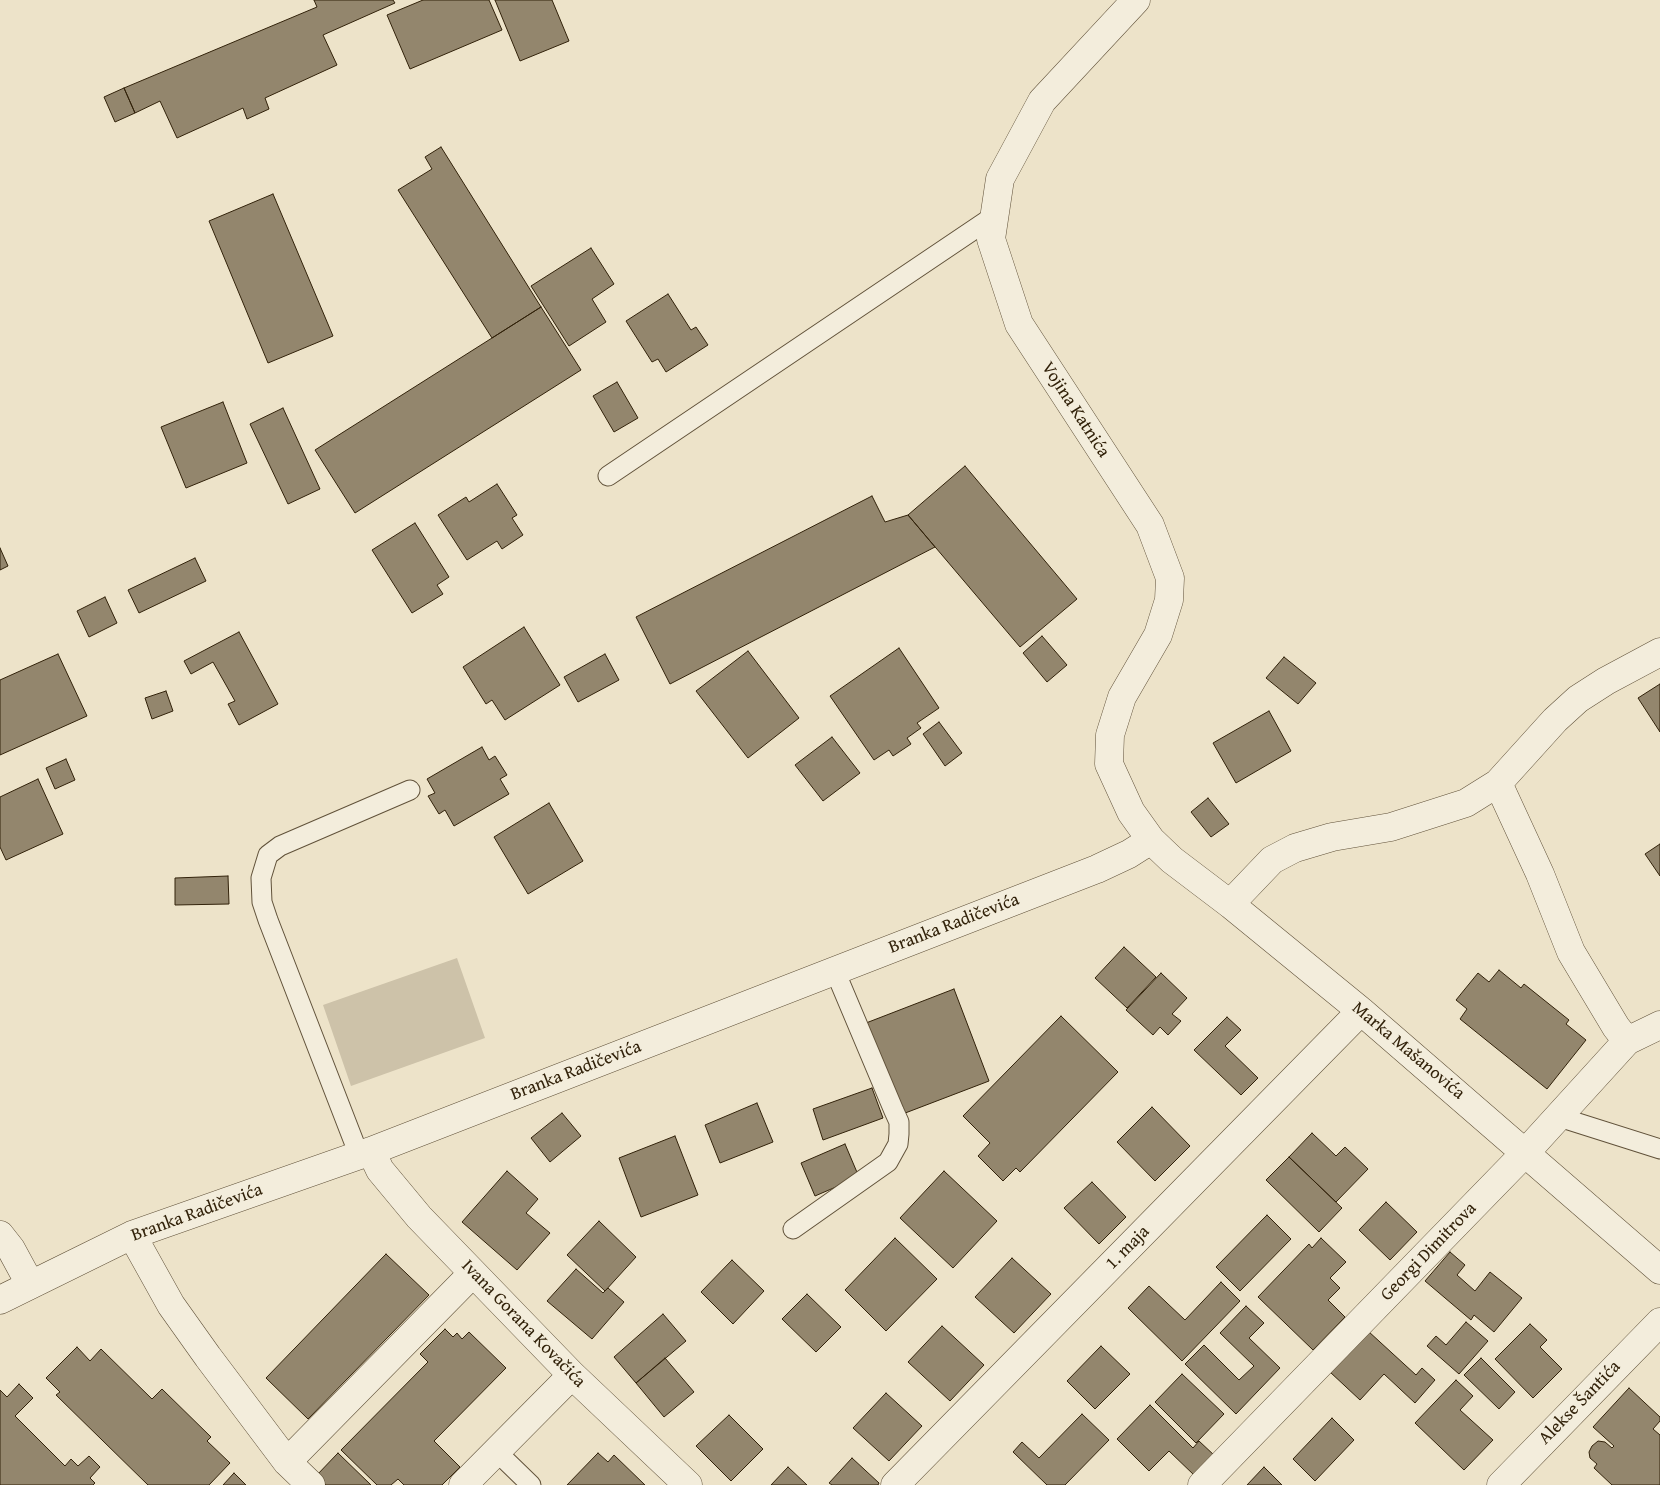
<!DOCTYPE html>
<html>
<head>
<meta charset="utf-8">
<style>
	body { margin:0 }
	canvas { display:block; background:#ede3c9 }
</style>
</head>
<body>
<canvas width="1660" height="1485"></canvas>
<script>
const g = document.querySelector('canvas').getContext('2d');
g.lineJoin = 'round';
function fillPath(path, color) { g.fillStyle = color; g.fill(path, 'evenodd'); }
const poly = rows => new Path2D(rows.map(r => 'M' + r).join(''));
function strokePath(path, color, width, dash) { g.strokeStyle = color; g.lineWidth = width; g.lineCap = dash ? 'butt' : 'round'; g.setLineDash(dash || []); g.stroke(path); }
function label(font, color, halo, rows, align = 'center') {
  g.font = font + ' "Gentium Book Plus",serif'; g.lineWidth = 4; g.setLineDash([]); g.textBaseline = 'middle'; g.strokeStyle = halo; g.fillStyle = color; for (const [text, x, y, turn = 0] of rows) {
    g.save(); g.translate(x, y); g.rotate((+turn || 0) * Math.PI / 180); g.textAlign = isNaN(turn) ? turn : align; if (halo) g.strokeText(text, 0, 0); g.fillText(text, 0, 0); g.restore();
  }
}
fillPath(poly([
	[457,958,485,1038,351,1086,323,1005]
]), '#cdc2a9');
const building = poly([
	[314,0,393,0,395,3,323,35,337,65,265,98,269,109,247,119,243,108,177,138,160,101,135,113,124,88,317,7,314,0],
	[423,0,489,0,502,30,410,69,387,15,423,0],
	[495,0,552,0,569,41,520,61,495,0],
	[124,88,135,113,115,122,104,97,124,88],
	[441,147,541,307,492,338,398,190,432,169,425,157,441,147],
	[273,194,333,336,268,363,209,221,273,194],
	[591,248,614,284,592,299,606,322,569,346,531,286,591,248],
	[668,294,691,330,696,327,708,345,666,372,658,359,652,362,626,321,668,294],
	[541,307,581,370,355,513,315,450,541,307],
	[617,382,638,418,614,432,593,396,617,382],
	[223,402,247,463,186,488,161,427,223,402],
	[283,408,320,489,288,504,250,424,283,408],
	[965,466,1077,599,1020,647,908,515,965,466],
	[497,484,517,515,512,518,523,535,502,549,497,541,467,560,438,515,466,497,469,502,497,484],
	[872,496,885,522,908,515,935,547,670,684,636,617,872,496],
	[415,523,449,577,437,585,443,594,412,613,372,550,415,523],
	[0,548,8,566,0,570,0,548],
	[195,558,206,581,139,613,128,590,195,558],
	[105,597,117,623,89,637,77,611,105,597],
	[524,627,560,685,505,720,492,700,486,704,463,667,524,627],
	[239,632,278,704,239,725,228,704,235,701,213,662,191,674,184,661,239,632],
	[1042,636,1067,665,1047,682,1023,653,1042,636],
	[899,648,939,708,917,723,921,728,907,738,911,744,893,756,889,750,874,760,830,696,899,648],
	[748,651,799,718,748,758,696,691,748,651],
	[58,654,87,716,0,755,0,680,58,654],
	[605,654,619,680,578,702,564,677,605,654],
	[1284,657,1316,683,1298,704,1266,678,1284,657],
	[1660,684,1660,732,1638,698,1660,684],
	[166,691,173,711,152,719,145,698,166,691],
	[1269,711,1291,751,1236,783,1213,743,1269,711],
	[939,722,962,753,945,766,923,734,939,722],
	[832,737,860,773,823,801,795,765,832,737],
	[482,747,489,760,495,756,507,775,500,779,509,794,454,826,445,810,439,814,428,796,435,793,427,779,482,747],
	[66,759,75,780,55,789,46,768,66,759],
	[38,779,63,834,6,860,0,847,0,797,38,779],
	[1208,798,1229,824,1211,837,1191,812,1208,798],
	[549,803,583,861,528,894,494,837,549,803],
	[1660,844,1660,876,1645,854,1660,844],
	[228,876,229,904,175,905,175,878,228,876],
	[1124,947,1156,977,1127,1008,1095,978,1124,947],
	[1499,970,1521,988,1524,984,1569,1020,1566,1024,1586,1040,1547,1089,1460,1019,1467,1009,1456,1000,1478,973,1489,982,1499,970],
	[1161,973,1187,998,1172,1014,1181,1021,1168,1035,1160,1027,1153,1035,1126,1010,1161,973],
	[954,989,989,1081,900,1115,866,1023,954,989],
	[1061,1016,1118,1072,1020,1172,1016,1168,1003,1181,978,1156,990,1143,963,1116,1061,1016],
	[1227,1017,1241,1030,1225,1046,1258,1078,1241,1095,1194,1050,1227,1017],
	[872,1088,883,1118,823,1140,813,1109,872,1088],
	[757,1103,773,1142,720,1163,705,1125,757,1103],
	[1152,1107,1190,1146,1155,1181,1117,1142,1152,1107],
	[562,1113,581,1136,550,1162,531,1138,562,1113],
	[1312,1133,1336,1156,1345,1147,1368,1169,1336,1202,1289,1157,1312,1133],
	[675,1136,698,1195,641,1217,619,1158,675,1136],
	[845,1144,859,1177,815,1196,801,1163,845,1144],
	[1289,1157,1342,1208,1319,1232,1266,1180,1289,1157],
	[507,1171,538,1199,526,1213,550,1233,517,1270,462,1222,507,1171],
	[944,1171,997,1221,953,1268,900,1218,944,1171],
	[1092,1182,1126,1217,1099,1244,1064,1208,1092,1182],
	[1386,1202,1417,1232,1390,1260,1359,1230,1386,1202],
	[1267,1215,1291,1239,1240,1291,1216,1267,1267,1215],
	[599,1221,636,1257,605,1291,567,1255,599,1221],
	[895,1238,937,1279,886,1331,845,1290,895,1238],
	[1321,1238,1346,1262,1330,1278,1340,1288,1328,1300,1345,1317,1313,1350,1258,1297,1309,1244,1312,1248,1321,1238],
	[1450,1252,1465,1265,1457,1275,1475,1291,1490,1272,1522,1298,1494,1332,1474,1315,1471,1320,1425,1281,1450,1252],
	[386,1254,429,1295,308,1419,266,1378,386,1254],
	[1012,1258,1051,1294,1014,1333,975,1297,1012,1258],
	[732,1260,764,1291,733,1324,701,1292,732,1260],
	[576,1269,603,1293,608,1288,624,1302,592,1339,547,1301,576,1269],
	[1221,1282,1240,1301,1182,1361,1128,1308,1149,1286,1185,1320,1221,1282],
	[807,1294,841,1327,816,1352,782,1319,807,1294],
	[1246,1306,1264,1323,1249,1338,1280,1368,1236,1414,1185,1364,1204,1345,1239,1380,1254,1366,1220,1333,1246,1306],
	[663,1314,686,1341,636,1383,614,1357,663,1314],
	[1466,1322,1488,1341,1459,1374,1427,1346,1436,1336,1446,1345,1466,1322],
	[1530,1324,1547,1340,1540,1347,1562,1369,1533,1398,1495,1359,1530,1324],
	[942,1326,984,1365,950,1401,908,1362,942,1326],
	[445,1329,453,1337,457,1333,462,1339,469,1332,506,1368,434,1441,460,1467,442,1485,404,1485,398,1479,391,1485,377,1485,341,1450,428,1362,420,1354,445,1329],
	[1368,1331,1416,1375,1422,1368,1435,1380,1415,1403,1384,1374,1360,1400,1330,1372,1368,1331],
	[1101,1346,1130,1374,1095,1409,1067,1381,1101,1346],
	[77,1347,90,1361,101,1349,152,1399,162,1389,211,1437,207,1441,230,1463,209,1485,148,1485,56,1395,60,1392,46,1378,77,1347],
	[665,1358,694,1392,664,1417,636,1383,665,1358],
	[1481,1358,1515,1392,1499,1409,1464,1375,1481,1358],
	[1182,1374,1224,1414,1196,1443,1155,1402,1182,1374],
	[1456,1380,1473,1396,1460,1410,1493,1440,1464,1470,1415,1423,1456,1380],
	[19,1384,33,1398,15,1416,65,1466,71,1459,78,1466,89,1456,100,1467,90,1478,95,1483,93,1485,0,1485,0,1390,7,1397,19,1384],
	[1629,1388,1660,1417,1660,1421,1653,1429,1660,1435,1660,1485,1612,1485,1594,1468,1597,1464,1590,1458,1589,1452,1592,1446,1598,1441,1605,1442,1612,1448,1614,1446,1593,1427,1629,1388],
	[886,1393,922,1426,889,1461,853,1428,886,1393],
	[1150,1405,1193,1448,1199,1441,1215,1456,1195,1476,1169,1451,1149,1471,1117,1439,1150,1405],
	[1082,1414,1109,1440,1065,1485,1047,1485,1013,1452,1022,1442,1039,1458,1082,1414],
	[729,1415,763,1449,731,1481,696,1446,729,1415],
	[1332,1418,1354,1440,1315,1481,1293,1459,1332,1418],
	[338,1453,371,1485,326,1485,316,1476,338,1453],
	[598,1453,608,1462,614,1455,645,1485,567,1485,598,1453],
	[852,1458,879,1483,878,1485,832,1485,829,1483,852,1458],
	[788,1467,807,1485,771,1485,788,1467],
	[1264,1467,1282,1485,1247,1485,1264,1467],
	[234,1473,246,1485,223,1485,234,1473]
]);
fillPath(building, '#93866d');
strokePath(building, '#32220a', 1);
const service = poly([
	[608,476,994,216],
	[1559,1117,1660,1149],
	[359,1155,268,920,262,902,261,878,268,855,280,846,410,790],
	[793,1229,888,1162,898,1144,899,1134,899,1122,894,1111,835,971],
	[496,1451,531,1485]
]);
const minor = poly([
	[1136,0,1042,101,1000,179,991,239,1019,324,1150,525,1170,578,1169,600,1158,635,1122,697,1110,735,1109,764,1131,812,1151,840,1172,860,1230,904,1361,1011,1660,1270],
	[1498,783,1540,874,1571,952,1616,1027,1627,1041],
	[1230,904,1272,860,1295,848,1332,837,1391,827,1466,803,1498,783,1555,720,1578,699,1606,681,1660,652],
	[371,1151,380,1170,419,1217,572,1375,688,1485],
	[0,1235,11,1249,30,1284],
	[132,1235,171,1305,208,1357,287,1462,311,1485],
	[0,1300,132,1235,371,1151,1097,869,1129,854,1151,840],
	[287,1462,473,1273],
	[463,1485,572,1375],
	[895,1485,1361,1011],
	[1202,1485,1526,1152,1627,1041,1660,1025],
	[1501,1485,1660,1322]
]);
strokePath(service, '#61523a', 21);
strokePath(minor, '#61523a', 29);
strokePath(service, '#f3eddc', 19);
strokePath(minor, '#f3eddc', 28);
label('18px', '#32220a', '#f3eddc', [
	["Vojina Katnića",1075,410,57],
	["Branka Radičevića",954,924,-21],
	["Marka Mašanovića",1408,1051,40],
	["Branka Radičevića",576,1071,-21],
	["Branka Radičevića",197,1213,-20],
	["1. maja",1128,1248,-45],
	["Georgi Dimitrova",1429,1252,-46],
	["Ivana Gorana Kovačića",523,1324,46],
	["Alekse Šantića",1580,1403,-46]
]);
</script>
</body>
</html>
